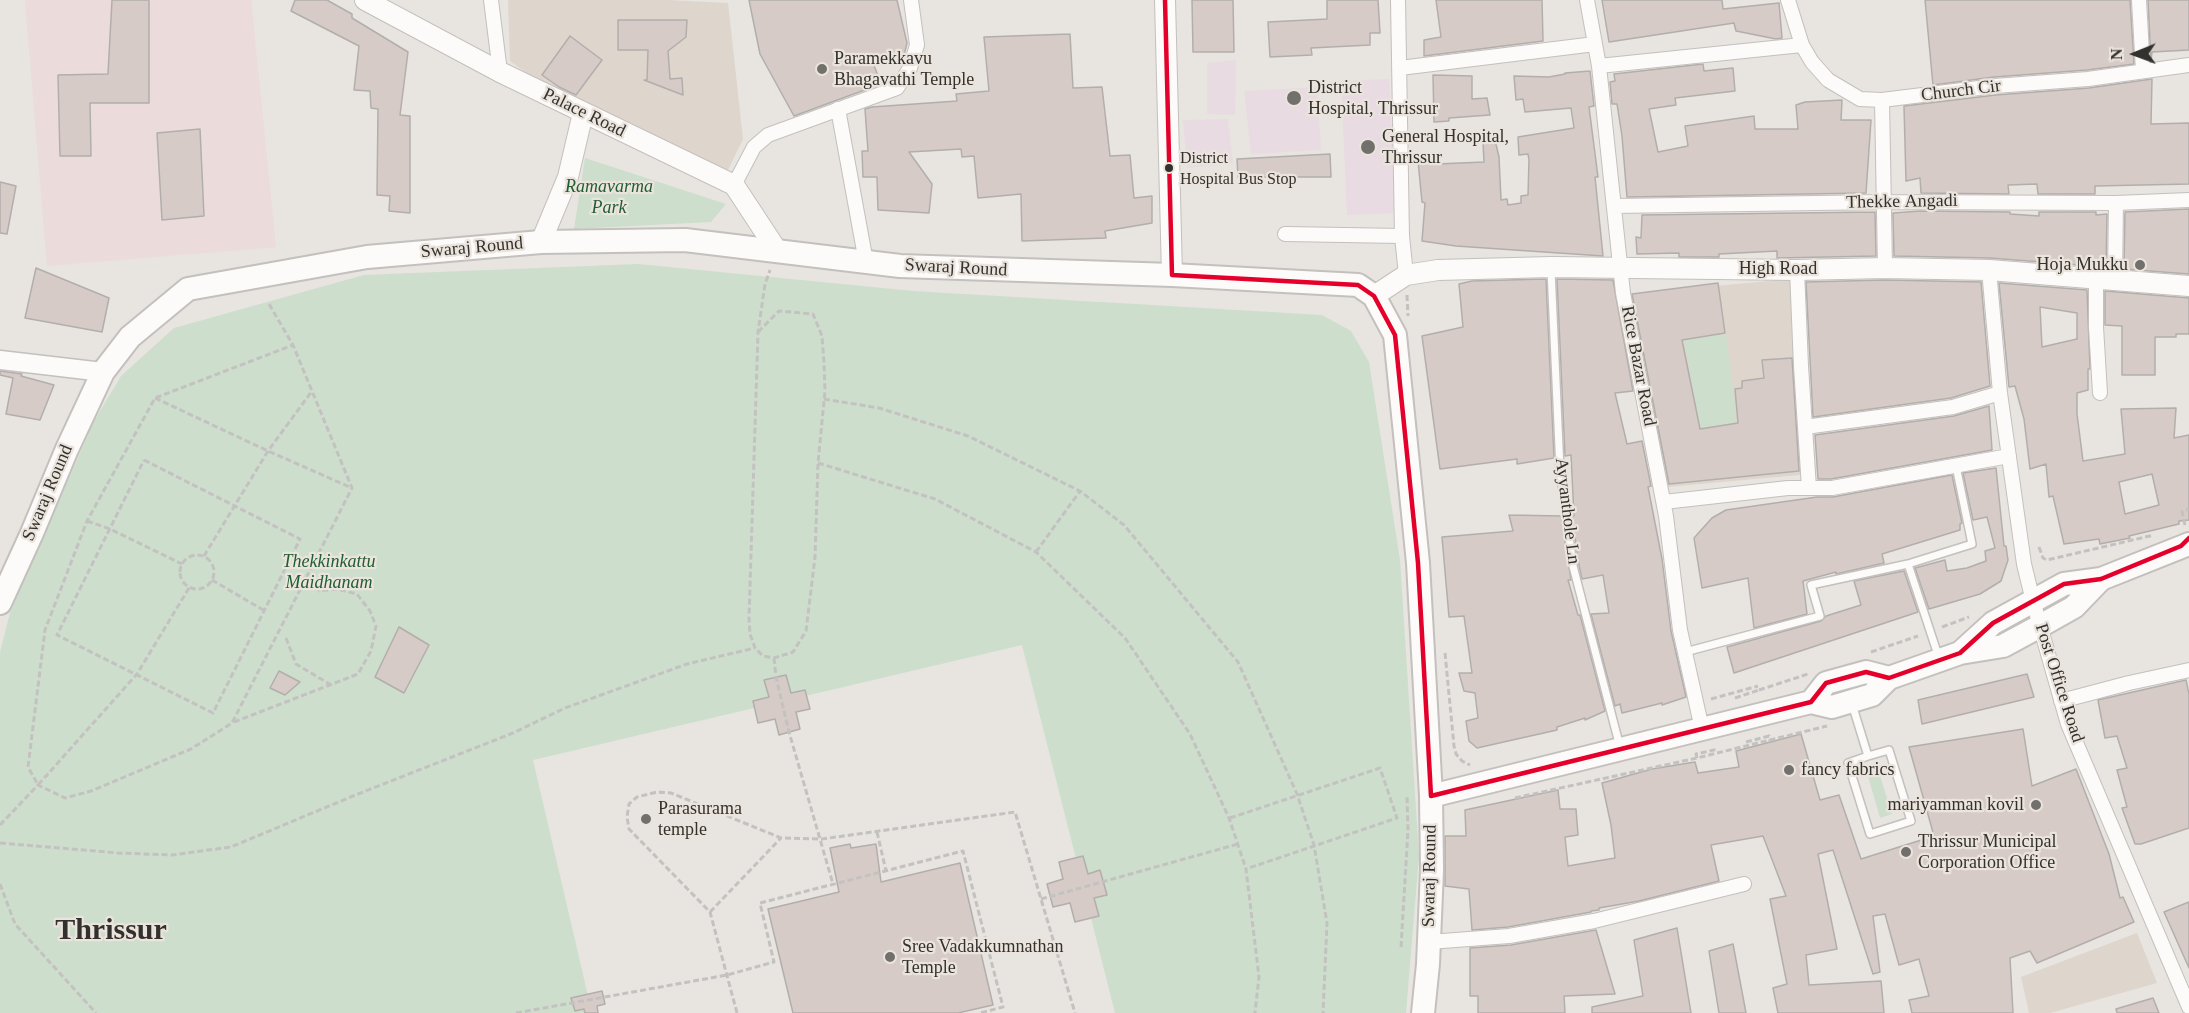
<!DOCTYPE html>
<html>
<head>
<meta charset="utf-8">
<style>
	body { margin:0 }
	#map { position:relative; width:2189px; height:1013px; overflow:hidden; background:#e8e4e0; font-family:Georgia,serif }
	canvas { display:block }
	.north { position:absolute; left:2105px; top:24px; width:60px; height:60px; -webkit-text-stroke:4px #ebe4dd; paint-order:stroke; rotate:269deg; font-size:16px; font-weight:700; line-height:24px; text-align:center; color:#33312e }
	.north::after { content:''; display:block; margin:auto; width:21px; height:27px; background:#33312e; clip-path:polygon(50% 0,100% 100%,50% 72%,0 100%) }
</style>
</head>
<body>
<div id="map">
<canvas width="2189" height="1013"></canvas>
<div class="north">N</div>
</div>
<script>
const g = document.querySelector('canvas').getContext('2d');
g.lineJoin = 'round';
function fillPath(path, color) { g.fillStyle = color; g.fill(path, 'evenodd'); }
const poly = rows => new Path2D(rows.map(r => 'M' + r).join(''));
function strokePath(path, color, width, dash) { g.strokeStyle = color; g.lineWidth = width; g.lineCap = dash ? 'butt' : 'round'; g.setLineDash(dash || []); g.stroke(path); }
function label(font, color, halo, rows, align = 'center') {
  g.font = font + ' Georgia,serif'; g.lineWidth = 4.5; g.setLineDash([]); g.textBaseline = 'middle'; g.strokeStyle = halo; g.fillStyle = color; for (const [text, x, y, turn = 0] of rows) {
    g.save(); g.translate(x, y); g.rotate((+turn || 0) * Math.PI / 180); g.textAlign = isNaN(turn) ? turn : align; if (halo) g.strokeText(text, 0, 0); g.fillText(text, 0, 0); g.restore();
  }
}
fillPath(poly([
	[508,0,666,0,728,3,743,139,727,172,549,89,510,61],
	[1791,279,1793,281,1802,472,1799,475,1667,487,1629,294],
	[2137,933,2157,983,2050,1013,2029,1013,2021,977]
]), '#ded5cc');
fillPath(poly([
	[25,0,251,0,276,247,47,266]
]), '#ebdbdb');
fillPath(poly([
	[1236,60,1235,115,1207,114,1207,63],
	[1389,79,1396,213,1347,215,1341,81],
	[1317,87,1321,150,1251,154,1244,91],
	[1228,119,1233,164,1187,168,1183,120]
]), '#e9dbe2');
fillPath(poly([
	[585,158,726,204,711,222,574,229],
	[638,264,913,291,1322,315,1351,331,1369,362,1400,560,1419,856,1406,1013,1115,1013,1022,645,533,760,592,1013,0,1013,0,652,10,613,94,421,121,376,174,328,364,275],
	[1726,334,1737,422,1701,428,1699,418,1655,426,1652,410,1695,400,1684,340],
	[1871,765,1877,766,1892,814,1880,818,1866,769]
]), '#cddecd');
const building = poly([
	[112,0,149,0,149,103,90,103,91,156,60,156,58,75,108,74,112,0],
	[295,0,327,0,352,14,352,18,408,52,400,115,410,116,410,213,389,211,390,196,377,195,378,109,371,108,370,91,354,90,359,46,291,11,295,0],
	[749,0,897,0,907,43,904,55,872,60,881,84,878,85,794,116,760,54,749,0],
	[1192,0,1233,0,1234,52,1193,52,1192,0],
	[1327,0,1378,0,1380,33,1370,33,1370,45,1311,48,1312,55,1270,57,1268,22,1327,19,1327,0],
	[1436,0,1542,0,1543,41,1424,56,1424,40,1441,37,1436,0],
	[1602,0,1722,0,1723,9,1779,3,1782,38,1776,39,1736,31,1734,23,1609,42,1602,0],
	[1925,0,2130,0,2134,64,2087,70,1994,77,1933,85,1925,0],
	[2148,0,2189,0,2189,50,2152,52,2151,61,2148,0],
	[618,20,687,20,686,37,668,51,670,79,682,78,683,95,644,80,647,80,648,50,618,50,618,20],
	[1070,34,1073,88,1102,87,1110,156,1130,155,1134,198,1152,196,1152,223,1105,231,1106,238,1022,241,1021,194,978,198,974,156,962,157,961,149,909,152,932,184,929,213,878,210,877,177,863,177,862,151,868,151,865,109,872,107,957,101,956,94,989,91,984,37,1070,34],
	[570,36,602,60,576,95,559,87,542,75,570,36],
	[1703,64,1704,71,1733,68,1735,91,1675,98,1676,105,1649,109,1658,152,1688,146,1685,126,1754,116,1755,129,1798,129,1796,105,1805,102,1842,100,1841,120,1871,120,1866,193,1627,197,1622,136,1617,104,1612,104,1610,82,1615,81,1614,74,1703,64],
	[1590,71,1594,106,1589,107,1598,177,1595,177,1603,256,1456,246,1422,241,1425,203,1422,202,1418,161,1437,161,1437,164,1484,162,1483,142,1495,140,1499,157,1501,200,1507,199,1508,205,1521,203,1521,196,1528,195,1529,160,1528,154,1519,155,1518,137,1574,128,1571,108,1525,112,1523,99,1516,100,1514,76,1549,77,1565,74,1565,73,1590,71],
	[1433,75,1472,76,1472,99,1487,98,1490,115,1449,118,1449,121,1434,122,1433,75],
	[2152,79,2151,124,2189,123,2189,184,2095,186,2095,194,2038,194,2037,184,2008,185,2009,194,1921,193,1920,178,1906,181,1904,106,1996,95,2089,88,2152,79],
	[200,129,204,216,162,220,157,133,200,129],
	[1330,154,1331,177,1238,177,1237,159,1330,154],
	[0,182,16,186,7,234,0,233,0,182],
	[2189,209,2189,274,2124,269,2125,212,2189,209],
	[1921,211,2010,212,2010,214,2039,216,2039,212,2096,212,2096,215,2107,214,2106,267,1990,258,1894,256,1893,213,1921,211],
	[1875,212,1876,256,1777,258,1777,251,1719,254,1719,257,1679,257,1679,253,1637,254,1636,237,1641,238,1642,215,1875,212],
	[36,268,109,298,102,332,25,318,36,268],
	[1546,279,1554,458,1517,464,1517,459,1440,469,1422,336,1463,327,1459,284,1472,281,1546,279],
	[1557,279,1613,280,1633,391,1615,393,1627,444,1642,441,1651,486,1648,487,1662,559,1671,631,1686,697,1662,705,1662,703,1622,713,1620,704,1615,706,1591,614,1609,613,1603,575,1582,579,1579,565,1572,516,1574,516,1571,455,1565,456,1557,279],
	[1885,280,1981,282,1990,386,1951,398,1813,417,1806,282,1885,280],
	[1718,283,1725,333,1682,340,1700,429,1738,423,1735,389,1742,388,1742,381,1764,378,1762,360,1792,358,1799,471,1669,484,1632,294,1718,283],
	[1999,283,2087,290,2090,369,2088,369,2088,390,2077,393,2077,414,2083,461,2125,454,2121,409,2176,408,2174,438,2189,435,2189,520,2179,521,2179,524,2129,536,2130,538,2100,544,2099,539,2064,544,2053,496,2049,497,2046,464,2030,469,2024,419,2015,386,2009,387,1999,283],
	[2040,307,2077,313,2077,339,2042,347,2040,307],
	[2152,474,2159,505,2125,514,2119,482,2152,474],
	[2105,291,2189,298,2189,334,2176,334,2176,337,2155,337,2155,375,2122,375,2122,326,2105,325,2105,291],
	[0,371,22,374,21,376,54,385,40,420,6,414,13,378,0,375,0,371],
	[1989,406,1992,450,1831,479,1818,479,1815,435,1954,416,1989,406],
	[1996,468,2004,546,2006,546,2008,560,2001,581,1980,594,1929,609,1915,568,1945,560,1947,571,1967,568,1986,561,1985,551,1995,548,1987,517,1973,520,1963,473,1996,468],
	[1952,475,1962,523,1960,524,1960,530,1882,554,1884,563,1836,574,1836,572,1803,581,1807,614,1754,628,1748,578,1702,588,1694,538,1712,518,1726,510,1817,497,1833,497,1952,475],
	[1509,515,1561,516,1571,580,1568,580,1578,615,1580,615,1605,711,1585,720,1585,718,1557,727,1557,730,1477,748,1469,741,1466,721,1478,718,1475,693,1464,691,1459,673,1472,673,1464,616,1449,617,1442,537,1513,531,1509,515],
	[1904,571,1918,612,1734,673,1727,647,1821,621,1826,616,1861,605,1854,581,1904,571],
	[399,627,429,645,404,693,375,677,399,627],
	[279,671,300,682,285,695,270,688,279,671],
	[2027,674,2034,697,1922,724,1918,700,2027,674],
	[786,675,791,693,805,690,810,709,796,712,800,729,779,735,775,719,758,723,753,701,769,697,764,680,786,675],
	[2186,680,2189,694,2189,828,2141,844,2135,844,2122,808,2127,807,2117,770,2127,768,2117,736,2105,738,2098,700,2186,680],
	[2023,729,2032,786,2076,769,2109,854,2120,898,2123,897,2134,922,2037,963,2030,951,2010,958,2013,1013,1912,1013,1909,1000,1929,996,1919,959,1899,965,1885,914,1873,916,1880,972,1873,974,1833,850,1818,854,1837,949,1806,955,1809,985,1881,981,1884,1013,1778,1013,1773,988,1787,984,1770,899,1786,896,1763,836,1711,845,1719,881,1639,901,1599,908,1599,910,1591,911,1591,912,1508,927,1472,930,1469,889,1445,886,1445,836,1466,836,1465,810,1558,790,1560,809,1576,809,1578,835,1565,837,1568,866,1615,858,1611,825,1602,783,1652,769,1695,762,1698,773,1739,767,1736,751,1801,734,1820,800,1839,795,1861,859,1934,836,1909,747,2023,729],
	[850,844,851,848,876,844,881,882,960,863,993,1005,958,1013,793,1013,768,909,839,892,830,848,850,844],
	[1083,856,1088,874,1100,870,1107,895,1094,898,1099,916,1075,922,1070,903,1053,907,1047,884,1063,879,1059,862,1083,856],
	[2189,902,2189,968,2164,912,2189,902],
	[1677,928,1691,1013,1592,1013,1592,1007,1643,996,1634,940,1677,928],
	[1596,930,1615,994,1564,996,1565,1013,1478,1013,1478,996,1470,996,1470,948,1511,945,1596,930],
	[1733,944,1746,1013,1719,1013,1709,951,1733,944],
	[602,991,605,1004,597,1006,598,1013,585,1013,584,1009,575,1011,571,998,602,991],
	[2153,998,2159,1013,2117,1013,2116,1009,2153,998]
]);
fillPath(building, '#d7cbc7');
strokePath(building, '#b2aeac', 1.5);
const service = poly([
	[1551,270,1560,470,1573,566,1620,747],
	[1685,652,1820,616,1811,585,1908,564],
	[1939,658,1908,564,1972,544,1956,466],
	[1852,704,1868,756,1889,750,1911,821,1870,834,1848,763,1868,756]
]);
const minor = poly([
	[491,0,500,72],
	[1398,0,1402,236,1406,275],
	[1587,0,1599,66,1623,293,1666,516,1680,630,1702,729],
	[1788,0,1802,45,1812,62,1828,80,1860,99,1882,100,1995,86,2088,79,2189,65],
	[2139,0,2143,71],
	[1599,66,1802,45],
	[1400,68,1595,44],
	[1882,100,1885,268],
	[838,109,866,262],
	[734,185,754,147,768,135,897,88,910,68,917,45,911,0],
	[1614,206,1884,202,2116,203,2189,200],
	[1285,234,1402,236],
	[1797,270,1801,366,1809,488],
	[1989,270,2000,393,2024,564,2033,601,2068,724,2189,1007],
	[2096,277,2096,327,2100,393],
	[2115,279,2116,203],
	[1805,427,1953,407,2000,393],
	[1664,502,1788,488,1832,488,2009,456],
	[2061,701,2129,683,2189,670],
	[1429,942,1509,936,1594,921,1744,884]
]);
const tertiary = poly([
	[0,360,103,372]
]);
const secondary = poly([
	[365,0,500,72,734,185,778,252],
	[1165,0,1172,275],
	[541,242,568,177,583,113],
	[1374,296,1406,275,1438,270,1551,267,1797,270,1885,268,1989,270,2189,286]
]);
const primary = poly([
	[0,603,32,533,67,449,103,372,130,337,188,289,367,257,541,242,685,240,900,266,1172,275,1358,285,1374,296,1395,335,1418,563,1431,796,1432,870,1428,964,1423,1013],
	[1960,653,2003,646,2040,626,2074,607,2101,579],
	[1811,702,1832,707,1872,695,1889,678],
	[1431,796,1811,702,1826,683,1866,672,1889,678,1960,653,1993,623,2064,584,2101,579,2189,544]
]);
strokePath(service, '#c3c0bd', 10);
strokePath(minor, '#c3c0bd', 16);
strokePath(tertiary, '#c3c0bd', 21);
strokePath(secondary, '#c3c0bd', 22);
strokePath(primary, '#c3c0bd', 26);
strokePath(poly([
	[1407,295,1408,316],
	[758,332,779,311,813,314,822,336,824,363,825,391,818,463,815,557,806,631,793,652,774,658,763,656,755,648,750,634,749,618,758,332,765,284,770,270],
	[155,398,268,451,352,488],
	[824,399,879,408,968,436,1080,491,1124,525,1238,662,1297,794,1314,845,1327,923,1323,1013],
	[144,460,300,539,213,713,57,635,144,460],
	[818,463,935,499,1036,552,1125,638,1190,734,1229,818,1246,869,1259,977,1255,1013],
	[87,521,110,529,182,564],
	[2185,525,2182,512,2189,509],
	[2039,547,2043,558,2047,560,2154,535],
	[1036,552,1080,491],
	'180 572a17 17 0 1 1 34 0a17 17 0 1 1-34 0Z',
	[204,556,268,451,312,391],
	[212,580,265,611],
	[189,588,137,674,38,785,28,767,45,630,87,521,155,398,293,345],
	[1942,627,1969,617],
	[286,638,296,664,331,685],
	[1871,652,1918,636],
	[1445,653,1454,746,1456,754,1462,761,1470,765],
	[774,658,776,677,789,732,833,884],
	[1759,690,1808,674],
	[1735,698,1759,690],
	[1711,699,1758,686],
	[234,722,358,674,371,651,376,626,370,611,357,594,337,589,318,591],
	[1746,742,1769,736,1770,741],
	[1697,758,1696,754,1718,749],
	[1515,798,1697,758,1827,726],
	[1230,818,1380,768,1397,818,1246,869],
	[0,825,38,785,65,798,91,791,191,749,232,723,352,488,293,345,269,304],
	[877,832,886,871],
	[0,843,118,853,172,855,231,847,353,796,513,733,565,708,687,664,755,648],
	[0,884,15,924,96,1013],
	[1041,899,1238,844],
	[710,912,781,838],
	[1401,947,1408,830,1407,796],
	[516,1013,727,975,774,962,760,903,963,851,1003,1007,980,1013],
	[737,1013,710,912,629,829,627,817,629,804,637,797,657,792,671,793,781,838,822,839,1015,812,1075,1013]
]), '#c3c2c1', 3, [6, 3]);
strokePath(service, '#fcfbfa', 7);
strokePath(minor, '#fcfbfa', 14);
strokePath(tertiary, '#fcfbfa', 18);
strokePath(secondary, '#fcfbfa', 20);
strokePath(primary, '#fcfbfa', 22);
strokePath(poly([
	[1165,0,1172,275,1358,285,1374,296,1395,335,1418,563,1431,796,1811,702,1826,683,1866,672,1889,678,1960,653,1993,623,2064,584,2101,579,2181,546,2189,538]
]), '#e4002b', 4.5);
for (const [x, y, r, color] of [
	[822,69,6,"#72706c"],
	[1294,98,8,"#72706c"],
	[1368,147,8,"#72706c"],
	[1169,168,5,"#33312e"],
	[2140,265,6,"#72706c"],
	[1789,770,6,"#72706c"],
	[2036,805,6,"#72706c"],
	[646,819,6,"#72706c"],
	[1906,852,6,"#72706c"],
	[890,957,6,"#72706c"]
]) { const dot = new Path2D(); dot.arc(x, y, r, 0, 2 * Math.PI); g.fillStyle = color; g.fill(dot); strokePath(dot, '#ebe4dd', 2); }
label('16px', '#33312e', '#ebe4dd', [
	["District",1180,159],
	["Hospital Bus Stop",1180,180]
], 'left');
label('18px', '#33312e', '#ebe4dd', [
	["Paramekkavu",834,59],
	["Bhagavathi Temple",834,80],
	["District",1308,88],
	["Hospital, Thrissur",1308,109],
	["General Hospital,",1382,137],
	["Thrissur",1382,158],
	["Hoja Mukku",2128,265,"right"],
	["fancy fabrics",1801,770],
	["mariyamman kovil",2024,805,"right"],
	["Parasurama",658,809],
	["temple",658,830],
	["Thrissur Municipal",1918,842],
	["Corporation Office",1918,863],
	["Sree Vadakkumnathan",902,947],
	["Temple",902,968]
], 'left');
label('18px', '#33312e', '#ebe4dd', [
	["Church Cir",1961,91,-7],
	["Palace Road",584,113,26],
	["Thekke Angadi",1902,202,-1],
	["Swaraj Round",472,248,-5],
	["Swaraj Round",956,268,3],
	["High Road",1778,269],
	["Rice Bazar Road",1638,366,79],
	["Swaraj Round",48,493,-67],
	["Ayyanthole Ln",1567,511,83],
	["Post Office Road",2059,683,72],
	["Swaraj Round",1430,876,-89]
]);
label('italic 18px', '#1f5e31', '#ebe4dd', [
	["Ramavarma",609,187],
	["Park",609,208],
	["Thekkinkattu",329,562],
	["Maidhanam",329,583]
]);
label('bold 30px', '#33312e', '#ebe4dd', [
	["Thrissur",111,931]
]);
</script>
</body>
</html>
